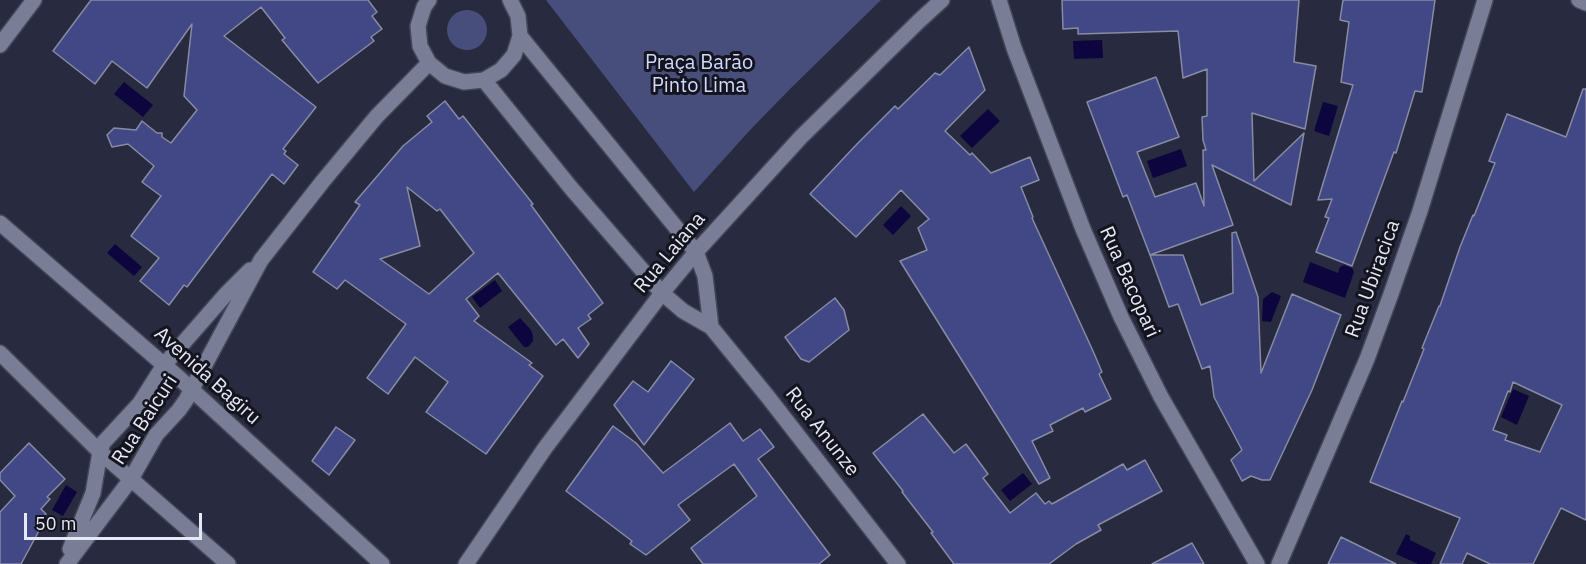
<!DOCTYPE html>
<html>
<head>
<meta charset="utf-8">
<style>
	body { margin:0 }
	#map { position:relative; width:1586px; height:564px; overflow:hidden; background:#282b3f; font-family:"IBM Plex Sans",sans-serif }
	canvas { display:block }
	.scale { position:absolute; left:24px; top:513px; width:178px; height:27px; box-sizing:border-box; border:3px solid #e6e8f6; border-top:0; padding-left:8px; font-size:18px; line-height:21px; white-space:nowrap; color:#e6e8f6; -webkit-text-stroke:4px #13141d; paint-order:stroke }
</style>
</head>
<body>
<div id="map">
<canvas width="1586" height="564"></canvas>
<div class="scale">50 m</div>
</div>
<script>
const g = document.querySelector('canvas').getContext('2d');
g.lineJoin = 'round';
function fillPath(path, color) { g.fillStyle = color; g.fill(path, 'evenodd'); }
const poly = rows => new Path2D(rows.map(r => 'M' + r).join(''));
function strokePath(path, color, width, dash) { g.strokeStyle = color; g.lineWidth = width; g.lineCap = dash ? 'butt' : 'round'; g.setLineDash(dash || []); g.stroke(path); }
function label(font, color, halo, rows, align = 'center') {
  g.font = font + ' "IBM Plex Sans",sans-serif'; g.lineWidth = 6; g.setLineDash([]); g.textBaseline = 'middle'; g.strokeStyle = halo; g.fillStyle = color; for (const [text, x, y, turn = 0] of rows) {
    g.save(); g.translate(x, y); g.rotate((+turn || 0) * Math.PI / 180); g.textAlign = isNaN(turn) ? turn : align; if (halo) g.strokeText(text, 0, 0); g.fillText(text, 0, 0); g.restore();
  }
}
fillPath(poly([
	[546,0,881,0,791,88,751,129,694,192],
	'447 30a20 20 0 1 1 40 0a20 20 0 1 1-40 0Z'
]), '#484e7b');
fillPath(poly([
	[1102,40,1103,58,1074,59,1073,41],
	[124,82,153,105,143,117,114,94],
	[1323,102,1338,106,1329,136,1314,131],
	[988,109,1000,121,972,148,960,136],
	[1181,149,1187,166,1153,178,1147,161],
	[901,206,911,216,893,235,883,225],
	[115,244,142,267,134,276,107,253],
	[1310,262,1338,273,1340,267,1344,265,1352,268,1354,272,1345,298,1303,282],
	[495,280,502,291,480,308,472,297],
	[1272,292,1281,296,1271,322,1262,321,1263,299],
	[520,318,531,330,533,336,533,341,528,347,524,347,508,327],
	[1513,389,1529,396,1517,425,1501,417],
	[1023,473,1032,484,1010,501,1001,490],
	[66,485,77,492,63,516,52,510],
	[1406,534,1410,536,1410,540,1436,553,1431,564,1418,564,1396,554]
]), '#0d053d');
const building = poly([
	[91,0,368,0,377,12,372,16,382,29,371,37,374,41,318,83,282,40,285,38,261,7,224,36,316,107,283,149,286,151,284,154,298,165,284,184,272,174,187,287,184,285,169,305,140,281,159,258,131,236,161,196,142,182,154,166,128,144,112,147,107,135,114,128,136,130,142,121,157,133,162,133,162,137,171,143,197,110,184,96,192,24,147,88,112,61,95,84,53,51,91,0],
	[1062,0,1299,0,1294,62,1316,66,1305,129,1252,113,1254,181,1304,133,1291,205,1212,165,1233,225,1150,255,1127,195,1123,197,1087,102,1156,77,1179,137,1137,152,1155,197,1196,183,1204,206,1203,150,1206,150,1203,140,1202,117,1207,116,1207,69,1183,78,1178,31,1078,34,1078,28,1063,29,1062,0],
	[1343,0,1435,0,1422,92,1415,91,1396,153,1394,152,1352,266,1316,252,1329,218,1325,217,1332,199,1318,200,1353,85,1341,82,1349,22,1340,20,1343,0],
	[969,47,985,90,945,131,970,155,972,153,991,173,1030,157,1039,180,1021,187,1033,217,1032,218,1093,351,1102,372,1099,374,1111,399,1085,412,1083,408,1050,425,1053,431,1032,441,1050,478,1039,484,900,261,927,250,918,228,929,219,901,190,856,237,810,194,857,144,895,106,898,109,935,73,940,75,969,47],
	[1583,89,1586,89,1586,520,1561,508,1533,564,1490,564,1467,553,1462,564,1440,564,1460,518,1370,482,1402,401,1403,402,1424,349,1422,348,1439,306,1440,306,1460,247,1473,215,1474,216,1495,163,1489,161,1507,114,1566,137,1583,89],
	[1513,382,1562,405,1540,452,1505,440,1507,435,1493,430,1508,391,1510,392,1513,382],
	[445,101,459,119,463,116,533,204,531,205,603,303,588,315,591,319,578,328,589,344,578,358,563,339,556,345,498,273,466,299,479,316,474,321,532,363,529,365,543,376,486,454,426,412,448,382,415,357,388,394,367,378,406,324,345,280,337,289,313,272,360,205,355,202,403,146,432,122,427,116,445,101],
	[407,187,437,211,440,209,474,253,429,294,380,259,420,246,407,187],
	[1236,232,1258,297,1261,373,1292,294,1341,315,1312,390,1270,480,1262,480,1251,476,1242,481,1231,460,1242,450,1214,397,1210,366,1202,369,1178,304,1169,307,1150,255,1183,255,1201,305,1233,293,1232,233,1236,232],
	[835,298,844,310,849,330,809,362,801,359,785,337,835,298],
	[671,361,694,379,644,445,614,405,633,381,648,392,671,361],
	[923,414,954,453,966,444,988,474,983,478,1010,513,1036,493,1045,504,1049,501,1052,504,1123,464,1127,470,1145,460,1162,491,1098,525,1101,530,1076,544,1049,564,954,564,931,533,933,532,902,492,903,491,873,453,923,414],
	[730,423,743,441,760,429,774,447,758,459,830,555,819,564,703,564,691,548,757,496,734,464,678,505,690,520,646,555,630,544,632,541,566,491,613,426,636,443,663,473,730,423],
	[336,427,355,440,329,475,312,461,336,427],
	[29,443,65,479,47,497,50,499,41,509,46,514,35,525,40,529,21,564,0,564,0,512,15,496,0,480,0,473,29,443],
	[1341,537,1396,564,1328,564,1341,537],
	[1192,543,1204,564,1152,564,1192,543]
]);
fillPath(building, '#424885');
strokePath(building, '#878ba3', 1.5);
const street = poly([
	[429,0,424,7,418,26,420,46,429,63,445,76,464,82,484,80,501,70,514,55,520,36,518,16,510,0],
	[999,0,1014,48,1083,229,1121,317,1161,397,1257,564],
	[1579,0,1586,3],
	[520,36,696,252,705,276,711,327],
	[0,45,34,0],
	[484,80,571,188,662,293,683,311,711,327,768,397,898,564],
	[0,223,178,377,382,564],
	[0,353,100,452,228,564],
	[70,549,93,493,100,452,103,443,140,403,164,365,227,293,250,270],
	[67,564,131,479,156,435,179,410,186,400,261,260,323,181,377,116,429,63],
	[466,564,545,448,662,293,696,252,801,137,919,21,942,0],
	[1279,564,1367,359,1391,294,1420,211,1485,0]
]);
strokePath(street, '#444657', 18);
strokePath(street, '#797d95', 15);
label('20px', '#d1d8fe', '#13141d', [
	["Praça Barão",699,63],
	["Pinto Lima",699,86]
]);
label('20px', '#e6e8f6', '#13141d', [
	["Rua Laiana",670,253,-50],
	["Rua Ubiracica",1373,279,-70],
	["Rua Bacopari",1129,282,66],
	["Avenida Bagiru",207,376,42],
	["Rua Baicuri",145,420,-57],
	["Rua Anunze",822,432,52]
]);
</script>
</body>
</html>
